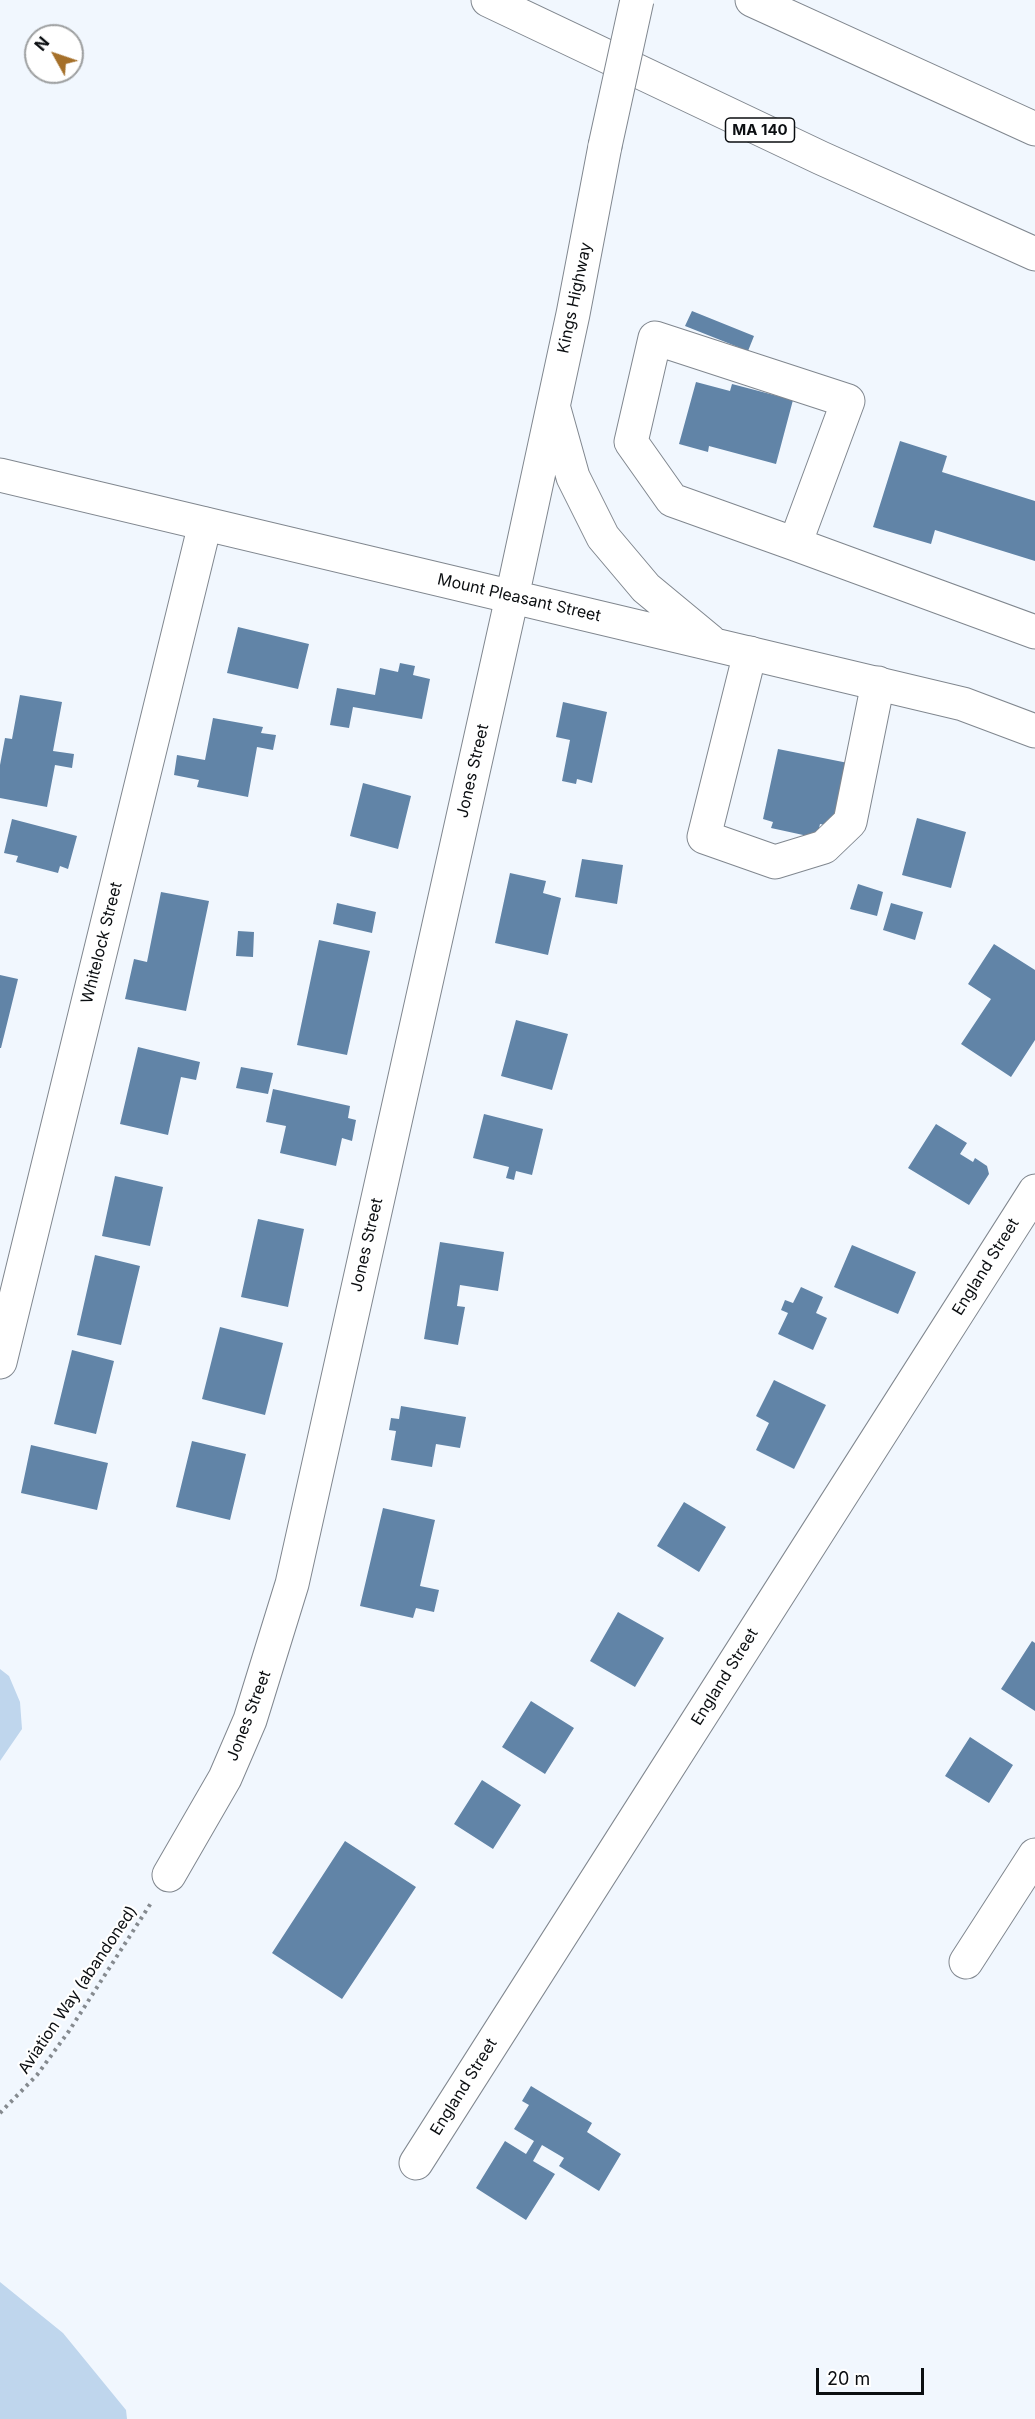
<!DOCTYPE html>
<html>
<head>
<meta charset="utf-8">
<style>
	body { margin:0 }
	#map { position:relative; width:1035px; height:2419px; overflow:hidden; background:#f1f7fe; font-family:Inter,sans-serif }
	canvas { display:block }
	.north { position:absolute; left:24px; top:24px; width:60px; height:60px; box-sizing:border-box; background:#fff; border:2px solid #9d9fa0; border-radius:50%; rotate:310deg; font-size:16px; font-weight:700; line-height:24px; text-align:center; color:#0b0e11 }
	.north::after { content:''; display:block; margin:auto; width:21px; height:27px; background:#a5702a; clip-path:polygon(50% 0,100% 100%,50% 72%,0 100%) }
	.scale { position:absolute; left:816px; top:2368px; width:108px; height:27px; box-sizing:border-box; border:3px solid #0b0e11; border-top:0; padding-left:8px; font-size:18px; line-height:21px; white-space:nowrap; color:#0b0e11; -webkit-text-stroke:4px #fff; paint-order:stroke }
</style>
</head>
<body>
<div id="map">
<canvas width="1035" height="2419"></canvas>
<div class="north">N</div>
<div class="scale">20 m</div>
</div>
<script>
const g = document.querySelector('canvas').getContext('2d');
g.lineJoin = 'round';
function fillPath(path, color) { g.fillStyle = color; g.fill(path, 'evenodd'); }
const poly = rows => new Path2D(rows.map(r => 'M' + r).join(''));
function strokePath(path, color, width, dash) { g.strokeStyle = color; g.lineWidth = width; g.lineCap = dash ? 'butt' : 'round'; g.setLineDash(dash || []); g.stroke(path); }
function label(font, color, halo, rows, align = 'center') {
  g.font = font + ' Inter,sans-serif'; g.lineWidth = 4.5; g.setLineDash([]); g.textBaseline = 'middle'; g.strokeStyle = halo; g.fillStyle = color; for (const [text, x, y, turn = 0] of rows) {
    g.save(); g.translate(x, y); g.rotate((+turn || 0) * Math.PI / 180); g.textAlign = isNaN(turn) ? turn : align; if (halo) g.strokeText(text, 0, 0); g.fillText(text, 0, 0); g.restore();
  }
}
fillPath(poly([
	[0,1669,9,1676,20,1702,22,1729,0,1761],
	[0,2282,63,2333,126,2410,127,2419,0,2419]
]), '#bfd6ed');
fillPath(poly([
	[692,311,754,336,748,351,685,326],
	[696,382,730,391,732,384,793,400,776,464,709,446,708,452,679,444],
	[900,441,947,456,942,472,1035,501,1035,561,935,530,931,544,873,527],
	[238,627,309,644,298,689,227,673],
	[400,663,415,666,413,675,430,679,422,719,353,707,349,728,330,725,337,688,375,695,380,668,398,672],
	[20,695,62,702,53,751,74,754,72,768,55,765,47,807,0,798,0,765,5,738,12,739],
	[563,702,607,712,592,783,577,779,576,784,562,781,570,740,556,737],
	[213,718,263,727,261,733,276,735,273,750,257,747,248,797,197,787,199,780,174,775,177,755,205,760],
	[778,749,848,763,835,827,820,824,817,838,771,828,773,822,763,819],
	[363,783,411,796,398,849,350,836],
	[917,818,966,832,951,888,902,875],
	[12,819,77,836,68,869,60,866,58,873,16,862,18,856,4,853],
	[582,859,623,865,617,904,575,897],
	[510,873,546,881,543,893,561,898,548,955,495,943],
	[858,884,883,892,877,916,850,909],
	[161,892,209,901,186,1011,125,999,134,959,147,962],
	[337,903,376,912,372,933,333,924],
	[891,903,923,912,915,940,883,930],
	[238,931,254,932,253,957,236,956],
	[319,940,370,951,347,1055,297,1045],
	[994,944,1035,970,1035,1040,1011,1077,961,1044,991,999,968,984],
	[0,975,18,979,1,1048,0,1048],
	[516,1020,568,1034,552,1090,501,1076],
	[138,1047,200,1062,196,1080,181,1077,168,1135,120,1124],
	[241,1067,273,1073,268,1094,236,1088],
	[273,1089,350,1106,348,1118,356,1120,352,1141,342,1138,336,1166,280,1153,286,1126,266,1122],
	[484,1114,543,1129,532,1175,516,1171,514,1180,506,1178,509,1167,473,1158],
	[936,1124,967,1143,960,1154,973,1162,975,1158,987,1166,989,1174,969,1205,908,1168],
	[115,1176,163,1187,150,1246,102,1236],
	[258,1219,304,1229,288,1307,241,1297],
	[440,1242,504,1252,498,1291,460,1285,457,1306,465,1307,458,1345,424,1339],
	[852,1245,916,1272,898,1314,834,1287],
	[95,1255,140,1266,121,1345,77,1335],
	[801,1287,823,1297,816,1313,827,1318,813,1350,778,1334,788,1313,781,1310,785,1300,793,1303],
	[220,1327,283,1343,265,1415,202,1399],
	[72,1350,114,1361,96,1434,54,1424],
	[774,1380,826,1405,794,1469,756,1450,769,1423,756,1416],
	[401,1406,466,1417,460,1448,436,1444,432,1467,391,1460,396,1431,389,1430,391,1418,399,1419],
	[192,1441,246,1454,230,1520,176,1507],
	[31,1445,108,1463,97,1510,21,1493],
	[684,1502,726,1527,699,1572,657,1546],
	[383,1508,435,1520,420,1586,439,1590,434,1612,416,1608,413,1618,360,1606],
	[618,1612,664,1638,635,1687,590,1661],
	[1032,1641,1035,1643,1035,1711,1001,1689],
	[531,1701,574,1728,545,1774,502,1747],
	[970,1737,1013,1765,989,1803,945,1776],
	[482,1780,521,1805,493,1849,454,1824],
	[345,1841,416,1887,342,1999,272,1953],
	[531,2086,592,2123,587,2132,621,2154,599,2191,559,2166,564,2158,542,2145,533,2161,555,2174,526,2220,476,2188,505,2141,526,2154,534,2141,514,2129,529,2105,522,2101]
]), '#6184a7');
const minor = poly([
	[795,544,848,401,655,338,631,442,672,500,795,544,1035,632],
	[750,653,704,837,775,862,824,847,850,822,878,683],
	[0,1362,205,524],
	[169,1875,225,1778,250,1720,292,1584,512,597],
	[966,1962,1035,1855],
	[416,2163,1035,1191]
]);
const major = poly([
	[554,409,573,477,603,537,646,588,710,641],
	[0,475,963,704,1035,731],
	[512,597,573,314,605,146]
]);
const highway = poly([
	[488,0,821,158,1035,254],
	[752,0,1035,129]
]);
strokePath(minor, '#80878f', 35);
strokePath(major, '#80878f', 35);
strokePath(highway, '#80878f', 35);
strokePath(poly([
	[0,2113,37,2075,69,2031,151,1903]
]), '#858a8f', 4, [3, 4.5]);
strokePath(minor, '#fff', 33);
strokePath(major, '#fff', 33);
strokePath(highway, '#fff', 33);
const majorBridge = poly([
	[605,146,637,0]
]);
strokePath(majorBridge, '#80878f', 35, []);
strokePath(majorBridge, '#fff', 33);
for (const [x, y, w] of [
	[760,130,69]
]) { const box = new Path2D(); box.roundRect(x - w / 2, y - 12, w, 24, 4.5); g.fillStyle = '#fff'; g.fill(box); strokePath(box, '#0b0e11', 1.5); }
label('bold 15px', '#0b0e11', null, [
	["MA 140",760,130]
]);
label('16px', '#0b0e11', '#fff', [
	["Kings Highway",575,298,-78],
	["Mount Pleasant Street",519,598,13],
	["Jones Street",473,771,-77],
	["Whitelock Street",102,943,-76],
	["Jones Street",367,1245,-77],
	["England Street",986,1267,-58],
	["England Street",725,1677,-58],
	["Jones Street",249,1716,-69],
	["Aviation Way (abandoned)",78,1990,-56],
	["England Street",464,2087,-58]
]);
</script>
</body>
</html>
